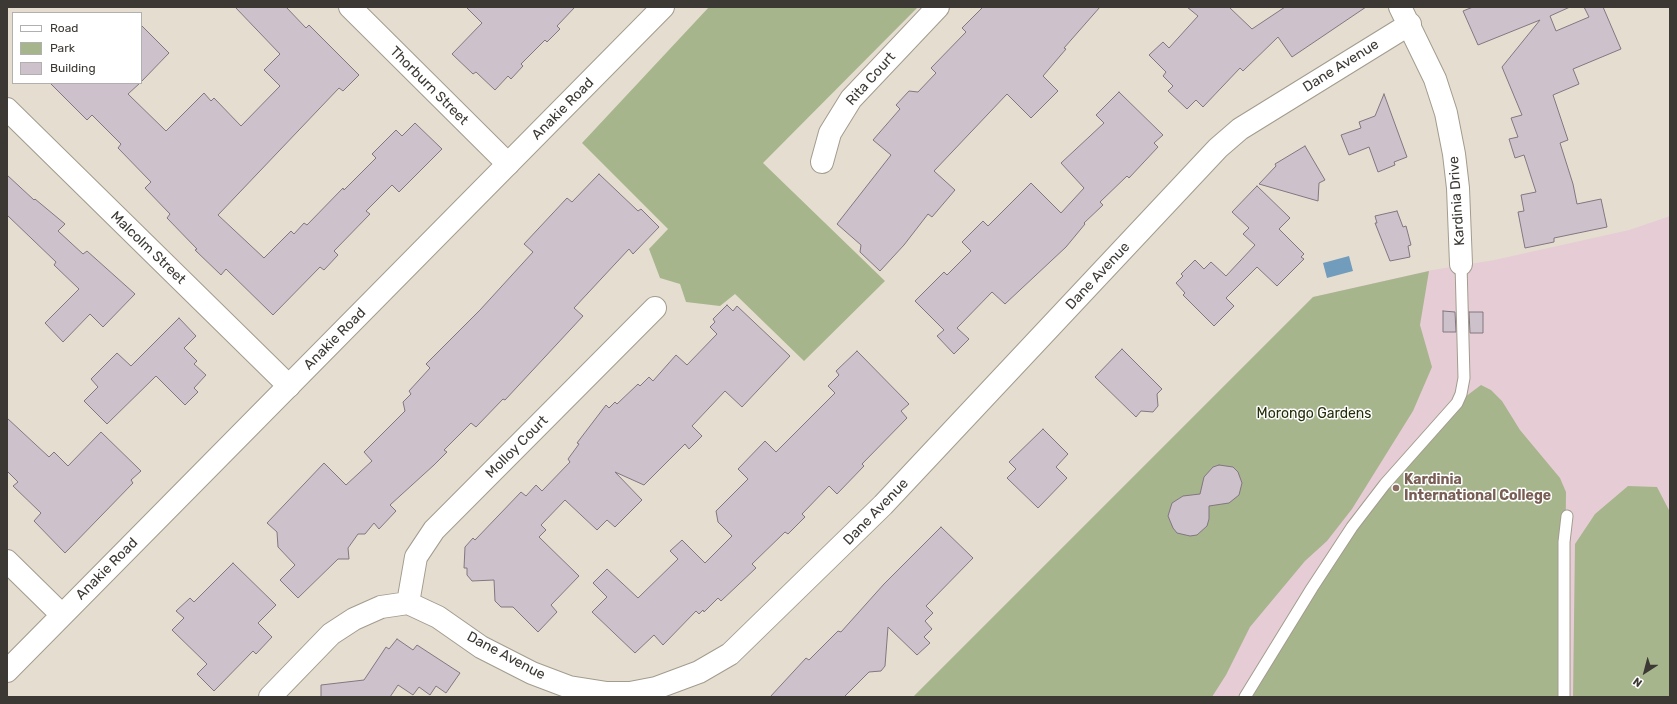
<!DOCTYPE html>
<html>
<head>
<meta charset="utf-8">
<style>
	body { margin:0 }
	#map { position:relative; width:1677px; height:704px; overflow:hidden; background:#e5ded0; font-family:Rubik,sans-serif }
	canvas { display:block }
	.frame { position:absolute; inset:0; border:8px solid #3c3934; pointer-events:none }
	.legend { position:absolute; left:12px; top:12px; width:130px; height:72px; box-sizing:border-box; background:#fff; border:1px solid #b1b0ae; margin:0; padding:5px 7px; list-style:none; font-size:12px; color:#3c3934 }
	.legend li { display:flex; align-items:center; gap:8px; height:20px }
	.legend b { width:20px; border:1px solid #b1b0ae }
	.north { position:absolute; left:1625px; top:652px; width:40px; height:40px; -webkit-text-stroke:3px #fff; paint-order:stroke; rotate:216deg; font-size:11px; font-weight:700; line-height:16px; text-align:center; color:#3c3934 }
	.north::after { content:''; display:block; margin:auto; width:14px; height:18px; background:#3c3934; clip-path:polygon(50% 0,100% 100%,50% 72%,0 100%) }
</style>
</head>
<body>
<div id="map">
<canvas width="1677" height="704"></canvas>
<div class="frame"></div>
<ul class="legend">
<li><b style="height:5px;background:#fff"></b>Road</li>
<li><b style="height:11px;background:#a7b58d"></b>Park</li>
<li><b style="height:11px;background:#cdc1cc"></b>Building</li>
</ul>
<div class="north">N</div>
</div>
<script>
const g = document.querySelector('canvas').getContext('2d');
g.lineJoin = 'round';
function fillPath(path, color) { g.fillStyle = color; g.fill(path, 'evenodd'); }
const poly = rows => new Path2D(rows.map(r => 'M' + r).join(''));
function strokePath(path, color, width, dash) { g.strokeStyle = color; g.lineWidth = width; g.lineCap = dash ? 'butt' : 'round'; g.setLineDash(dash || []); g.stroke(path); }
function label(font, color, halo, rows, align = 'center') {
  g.font = font + ' Rubik,sans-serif'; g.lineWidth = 3; g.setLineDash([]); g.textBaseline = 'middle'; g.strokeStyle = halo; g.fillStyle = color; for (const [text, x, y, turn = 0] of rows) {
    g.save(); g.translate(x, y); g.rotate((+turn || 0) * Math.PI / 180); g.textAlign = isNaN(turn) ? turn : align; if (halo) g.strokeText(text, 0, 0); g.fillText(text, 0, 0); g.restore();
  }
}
fillPath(poly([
	[1670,216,1670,697,913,697,1313,297,1432,270,1494,260,1629,230]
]), '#e6cdd5');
fillPath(poly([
	[709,7,918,7,763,163,885,281,804,361,735,294,720,306,686,302,680,284,660,278,649,249,668,229,582,143],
	[1429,271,1420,325,1432,367,1413,411,1352,509,1327,541,1305,561,1250,627,1226,675,1212,697,913,697,1313,297],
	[1481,385,1491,390,1502,401,1520,430,1560,478,1566,492,1564,697,1245,697,1337,549,1457,403],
	[1628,486,1657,487,1670,512,1670,697,1573,697,1575,544,1595,514]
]), '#a7b58d');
fillPath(poly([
	[1349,256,1353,271,1327,278,1323,263]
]), '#729cbc');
const building = poly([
	[235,7,286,7,306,28,309,25,359,75,343,91,339,88,218,215,264,258,291,231,294,234,304,223,307,225,343,188,344,190,376,158,372,154,396,130,402,136,415,123,442,149,399,192,392,185,366,211,370,214,334,251,338,255,324,270,320,267,273,315,226,269,221,275,195,250,197,249,167,218,170,214,145,188,151,182,118,148,121,144,92,115,87,120,50,83,140,83,128,94,166,131,204,93,211,101,214,98,241,126,280,86,264,70,280,54,235,7],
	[466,7,575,7,557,26,560,29,547,42,545,40,521,64,523,66,511,79,508,76,495,90,476,72,473,74,452,54,482,23,466,7],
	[983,7,1100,7,1064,48,1066,49,1043,76,1058,91,1031,118,1007,94,934,171,955,190,932,217,928,214,904,245,880,271,860,252,861,245,837,224,891,155,873,140,900,109,896,105,909,91,918,92,936,73,931,68,966,32,962,28,983,7],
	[1187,7,1229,7,1252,29,1285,7,1366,7,1292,57,1278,37,1243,71,1240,68,1203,107,1196,100,1187,109,1168,91,1173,86,1163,76,1166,72,1149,55,1163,42,1169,48,1198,16,1187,7],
	[1473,7,1570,7,1550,16,1556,31,1589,17,1584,7,1603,7,1621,49,1573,69,1579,84,1553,95,1568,140,1560,143,1573,184,1577,204,1601,199,1607,227,1554,238,1554,242,1525,248,1518,212,1524,211,1521,195,1536,192,1524,155,1515,158,1509,139,1518,137,1511,118,1522,115,1502,67,1540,20,1478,45,1463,11,1473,7],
	[141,25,169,53,141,82,141,25],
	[1119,92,1163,135,1154,143,1158,147,1129,178,1127,176,1100,202,1103,205,1084,223,1085,224,1066,247,1005,304,992,292,957,328,969,339,954,354,937,336,944,330,915,301,944,272,947,275,971,251,962,242,983,221,988,226,1031,183,1061,213,1084,188,1061,163,1104,123,1096,115,1119,92],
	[1384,94,1407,157,1394,162,1395,165,1378,172,1369,147,1349,155,1341,135,1361,128,1359,122,1375,116,1384,94],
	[1305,146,1325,180,1319,183,1318,201,1259,184,1276,166,1275,164,1305,146],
	[599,174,638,211,641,209,659,227,633,254,629,249,574,308,583,316,505,400,503,399,476,427,471,423,444,450,447,452,434,465,390,505,396,511,379,529,374,523,365,534,358,534,348,548,349,559,338,559,298,598,280,580,295,565,278,547,277,532,267,523,324,463,346,485,372,461,364,452,405,411,403,402,411,394,409,391,430,368,426,364,480,310,533,252,524,244,567,198,572,202,599,174],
	[7,175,34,200,35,199,65,224,58,231,83,254,87,251,135,294,103,327,90,314,63,342,45,323,79,289,54,265,56,262,7,215,7,175],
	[1257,186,1290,218,1279,229,1304,254,1301,257,1304,259,1277,286,1257,267,1226,298,1234,306,1214,326,1183,295,1185,293,1176,283,1183,276,1181,274,1195,260,1204,269,1211,262,1226,276,1255,245,1243,234,1249,228,1232,212,1257,186],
	[1397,211,1403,227,1406,226,1411,245,1408,246,1410,257,1390,261,1375,223,1377,223,1375,216,1397,211],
	[727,305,733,311,737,306,790,356,742,407,725,391,692,426,702,436,689,449,685,444,644,485,615,472,642,500,615,527,607,520,597,530,565,500,541,525,546,530,539,537,579,576,551,605,557,612,538,632,513,607,501,607,495,601,494,580,472,581,467,575,467,568,464,568,465,547,473,538,475,540,521,492,526,496,536,485,542,491,570,462,568,459,579,444,577,443,606,405,609,408,615,402,617,404,638,384,640,386,649,377,653,381,676,355,687,365,717,334,710,327,715,322,713,319,727,305],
	[1443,311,1455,312,1456,332,1443,332,1443,311],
	[1469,312,1483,312,1483,333,1470,333,1469,312],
	[179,318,196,336,184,348,197,361,194,364,206,375,194,388,198,392,185,405,156,376,107,424,84,401,98,387,91,379,117,353,131,366,179,318],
	[1122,349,1162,389,1157,394,1158,406,1153,412,1141,411,1136,417,1095,377,1122,349],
	[857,351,909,404,901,411,907,418,862,464,864,466,837,494,829,486,802,514,805,517,788,534,785,532,752,564,756,568,721,601,718,598,704,612,703,610,699,614,696,611,663,645,654,635,635,653,592,612,607,597,593,583,607,569,638,598,678,559,670,551,682,540,705,563,732,536,718,522,716,511,748,479,738,469,765,441,776,452,835,393,828,386,839,375,836,371,857,351],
	[7,418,49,457,54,452,68,466,101,432,141,471,131,480,133,483,65,553,34,521,41,513,13,486,18,482,7,471,7,418],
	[1043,429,1068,454,1056,467,1067,478,1038,508,1007,478,1016,469,1009,462,1043,429],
	[1219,465,1233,467,1238,472,1242,483,1239,495,1229,503,1209,506,1209,519,1207,526,1197,535,1190,536,1177,533,1173,528,1168,516,1172,503,1183,496,1200,494,1204,477,1213,467,1219,465],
	[941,527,973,558,926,606,933,613,925,621,932,629,924,637,930,643,917,655,888,627,885,666,881,671,869,672,844,697,770,697,806,658,809,660,838,631,841,632,884,584,941,527],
	[233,563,276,605,258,623,272,637,256,654,253,651,214,691,197,674,207,664,172,630,184,618,176,611,190,598,194,602,233,563],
	[397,639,413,650,417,645,460,673,446,693,436,686,430,695,419,687,413,695,398,685,390,697,321,697,321,685,364,680,386,647,389,649,397,639]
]);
fillPath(building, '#cdc1cc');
strokePath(building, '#827680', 1);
const lane = poly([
	[1245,697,1312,588,1352,527,1385,484,1457,403,1461,394,1464,378,1461,264],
	[1564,697,1564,542,1567,516]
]);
const street = poly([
	[350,7,508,164],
	[1400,7,1435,79,1446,113,1454,154,1458,188,1461,264],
	[7,109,289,386],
	[822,162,830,133,851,99,938,7],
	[408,603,416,557,434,530,655,308],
	[270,697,331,634,354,619,381,607,408,603,438,617,481,647,532,673,569,687,607,693,630,693,656,688,699,672,730,654,883,505,1218,148,1240,129,1410,24]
]);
const secondary = poly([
	[7,561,62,615],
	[7,671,663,7]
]);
strokePath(lane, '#a29c8e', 13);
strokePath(street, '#a29c8e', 24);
strokePath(secondary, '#a29c8e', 24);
strokePath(lane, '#fff', 11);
strokePath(street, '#fff', 22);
strokePath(secondary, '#fff', 22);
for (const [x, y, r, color] of [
	[1396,488,4,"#8d6e63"]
]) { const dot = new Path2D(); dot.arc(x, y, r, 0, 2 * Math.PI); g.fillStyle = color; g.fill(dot); strokePath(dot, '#fff', 1.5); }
label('14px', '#3c3934', '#fff', [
	["Dane Avenue",1341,66,-32],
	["Rita Court",871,79,-48],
	["Thorburn Street",429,86,45],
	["Anakie Road",563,109,-45],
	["Kardinia Drive",1457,201,-94],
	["Malcolm Street",148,248,44],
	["Dane Avenue",1098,276,-47],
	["Anakie Road",335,339,-45],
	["Molloy Court",517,447,-45],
	["Dane Avenue",876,512,-46],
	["Anakie Road",107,569,-45],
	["Dane Avenue",506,656,28]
]);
label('14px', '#242e0a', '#fff', [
	["Morongo Gardens",1314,414]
]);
label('bold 14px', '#785e54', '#fff', [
	["Kardinia",1404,480],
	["International College",1404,496]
], 'left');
</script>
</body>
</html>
